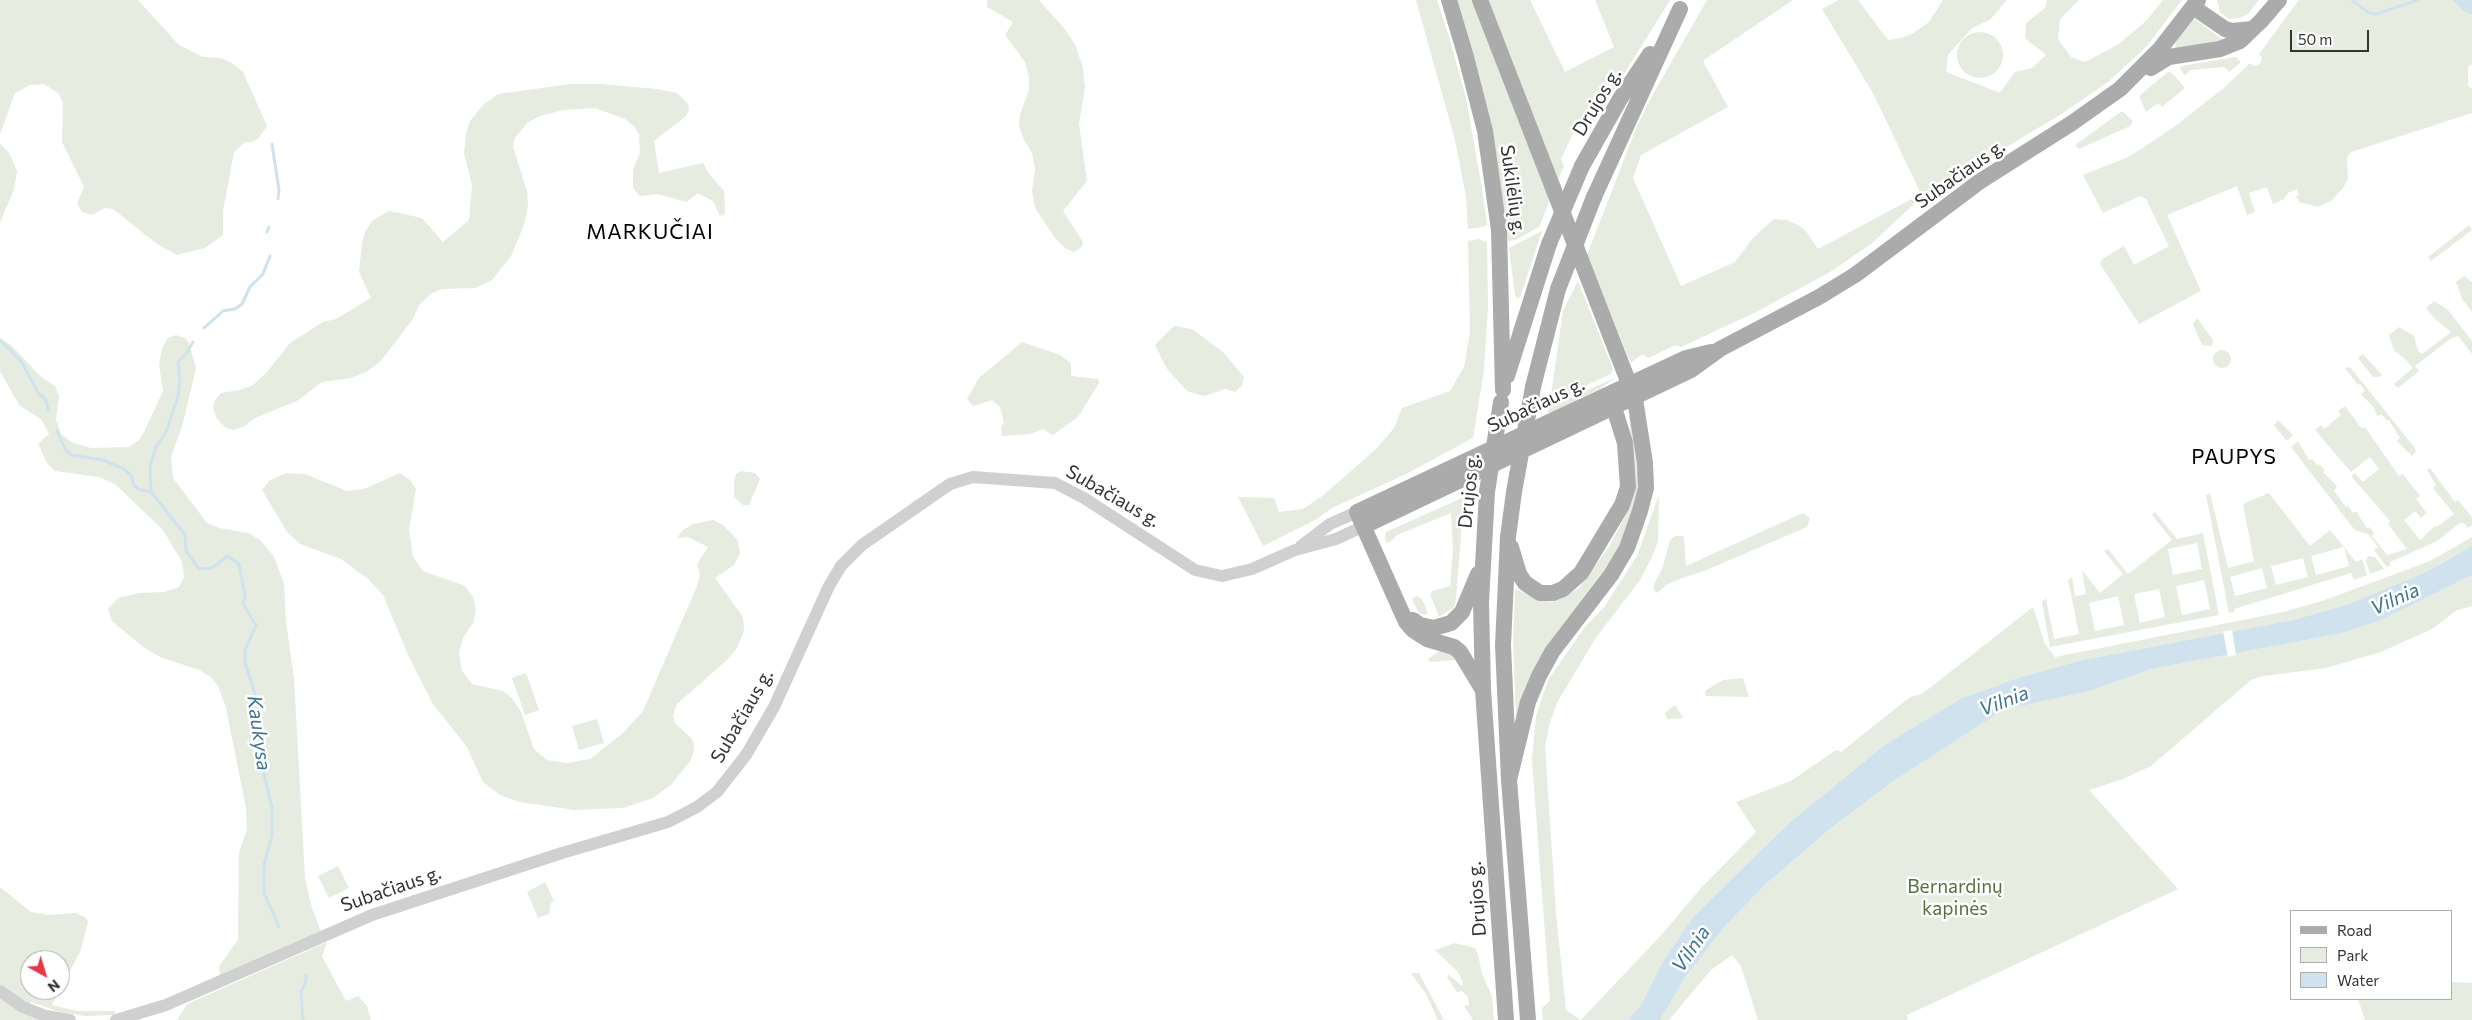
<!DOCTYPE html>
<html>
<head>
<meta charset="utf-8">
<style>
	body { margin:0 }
	#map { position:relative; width:2472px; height:1020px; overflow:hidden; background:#fff; font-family:Commissioner,sans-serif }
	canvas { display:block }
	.legend { position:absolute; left:2290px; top:910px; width:162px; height:90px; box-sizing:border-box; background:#fff; border:1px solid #adadad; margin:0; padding:6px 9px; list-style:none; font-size:15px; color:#333 }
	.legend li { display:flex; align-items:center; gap:10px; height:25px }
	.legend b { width:25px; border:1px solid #adadad }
	.north { position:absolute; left:20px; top:950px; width:50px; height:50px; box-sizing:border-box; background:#fff; border:1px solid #adadad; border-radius:50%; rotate:141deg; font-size:14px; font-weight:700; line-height:20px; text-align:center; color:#333 }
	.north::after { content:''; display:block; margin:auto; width:18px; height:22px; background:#e63946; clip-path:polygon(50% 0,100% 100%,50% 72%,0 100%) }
	.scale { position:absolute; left:2290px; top:30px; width:79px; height:22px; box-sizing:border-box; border:2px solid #333; border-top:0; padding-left:6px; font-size:15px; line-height:18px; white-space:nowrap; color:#333; -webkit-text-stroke:4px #fff; paint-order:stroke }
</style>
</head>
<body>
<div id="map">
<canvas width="2472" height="1020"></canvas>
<ul class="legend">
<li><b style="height:6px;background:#ababab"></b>Road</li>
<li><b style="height:14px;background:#e6ecdf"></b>Park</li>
<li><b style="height:14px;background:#cfe2ee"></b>Water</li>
</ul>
<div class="north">N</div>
<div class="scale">50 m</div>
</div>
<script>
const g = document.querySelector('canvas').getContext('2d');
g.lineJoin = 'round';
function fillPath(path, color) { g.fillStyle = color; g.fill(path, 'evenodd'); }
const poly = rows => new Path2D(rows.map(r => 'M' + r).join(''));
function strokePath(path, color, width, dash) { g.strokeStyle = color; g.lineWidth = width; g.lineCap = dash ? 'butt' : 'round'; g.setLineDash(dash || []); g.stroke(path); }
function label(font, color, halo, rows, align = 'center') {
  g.font = font + ' Commissioner,sans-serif'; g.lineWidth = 5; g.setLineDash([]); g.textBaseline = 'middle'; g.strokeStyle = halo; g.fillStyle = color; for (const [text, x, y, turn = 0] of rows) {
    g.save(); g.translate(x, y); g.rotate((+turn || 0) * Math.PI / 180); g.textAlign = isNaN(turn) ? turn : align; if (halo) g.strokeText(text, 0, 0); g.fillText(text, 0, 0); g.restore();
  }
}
fillPath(poly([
	[0,0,138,0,179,45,203,57,221,58,232,63,243,72,267,126,259,138,253,142,245,142,234,152,223,211,223,235,205,248,177,255,157,244,113,209,105,208,92,215,82,212,77,203,84,187,62,142,63,103,58,93,44,84,30,85,15,93,0,134],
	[987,0,1039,0,1063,27,1075,44,1083,68,1085,88,1079,124,1087,181,1063,211,1083,242,1082,247,1074,252,1066,249,1055,238,1035,208,1032,191,1035,169,1032,153,1024,140,1019,126,1020,114,1029,91,1029,78,1025,62,1005,35,1013,22,987,7],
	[1416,0,1437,0,1449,37,1466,98,1482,189,1487,225,1482,227,1468,229,1466,197,1455,140],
	[1457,0,1472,0,1551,197,1539,227,1515,240,1508,241,1486,105],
	[1486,0,1530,0,1565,72,1614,47,1595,0,1670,0,1583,140,1583,127,1576,127,1561,159,1564,166,1558,180],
	[1707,0,1793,0,1704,60,1704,63,1728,107,1641,155,1633,178,1681,286,1735,262,1753,238,1774,219,1787,220,1800,226,1806,231,1818,249,1921,194,1873,93,1822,9,1839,0,1858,0,1888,40,1901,38,1912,34,1929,22,1943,0,2007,0,1990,20,1972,28,1948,55,1946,72,2000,93,2015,72,2032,68,2046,55,2025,38,2026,23,2045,8,2047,0,2079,0,2060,19,2058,39,2071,57,2085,62,2119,44,2147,20,2163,0,2182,0,2146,47,2108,82,2063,113,1978,164,1928,191,1871,244,1830,272,1756,312,1681,347,1675,345,1649,358,1642,354,1632,362,1628,357,1587,255,1637,126,1652,96],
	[2217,0,2259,0,2248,14,2239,18,2230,19,2220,13],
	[2299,0,2452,0,2462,10,2472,15,2472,64,2468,67,2468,86,2472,89,2472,113,2351,152,2347,157,2348,179,2344,187,2331,201,2318,207,2299,202,2296,196,2299,194,2297,189,2288,193,2284,199,2273,204,2267,187,2249,193,2255,212,2247,215,2237,186,2167,215,2201,291,2139,324,2100,264,2102,259,2124,246,2134,265,2169,246,2146,199,2140,196,2103,213,2083,175,2126,158,2141,149,2174,127,2224,88,2250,63,2254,66,2260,64,2262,58,2259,54],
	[2192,20,2196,20,2222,39,2229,40,2175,49,2176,41],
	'1957 55a23 23 0 1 1 46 0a23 23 0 1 1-46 0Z',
	[2236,57,2241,62,2229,72,2224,67,2191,70,2185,75,2180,69,2181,66],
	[2168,72,2172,73,2185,88,2162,107,2158,103,2146,112,2139,96],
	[570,84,600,84,657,89,677,93,688,104,689,110,686,116,654,141,659,173,703,163,710,175,724,191,725,214,720,216,713,201,698,193,687,202,657,194,640,196,633,188,633,170,640,153,639,135,634,126,625,119,595,108,564,110,540,116,527,123,515,138,513,147,527,191,528,206,524,225,511,256,492,280,475,288,442,289,432,293,419,305,413,319,380,362,366,372,351,378,322,382,297,401,255,418,245,426,234,430,226,428,217,419,213,408,215,400,221,393,240,390,253,385,267,372,290,343,323,322,336,319,371,298,359,272,362,243,365,232,372,221,389,211,422,218,443,242,469,220,472,185,464,153,466,133,470,121,483,105,498,94],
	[2122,111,2133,121,2130,126,2079,149,2075,145],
	[0,143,9,153,17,171,14,190,0,222],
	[2469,225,2472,230,2431,261,2428,257],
	[1542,231,1520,297,1517,298,1515,296,1509,248],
	[1478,239,1487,242,1488,307,1484,370,1473,438,1408,473,1332,508,1315,520,1263,546,1238,497,1274,498,1279,512,1303,509,1325,494,1377,448,1394,428,1402,408,1450,391,1464,367,1470,332,1468,241],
	[2464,276,2472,282,2472,312,2462,299,2456,282],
	[1578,281,1613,369,1611,374,1550,402,1563,311],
	[2434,301,2448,310,2472,341,2472,354,2458,336,2450,339,2415,366,2419,371,2398,388,2394,384,2413,368,2403,357,2394,351,2389,335,2399,327,2414,336,2418,351,2422,354,2451,332,2435,319,2426,308],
	[2197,318,2213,340,2212,346,2202,345,2193,324],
	[1174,326,1192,329,1223,352,1244,377,1242,386,1235,392,1225,389,1204,396,1187,391,1167,369,1155,345],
	[176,335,185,338,189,343,196,368,182,427,171,456,173,478,207,523,219,528,248,533,259,539,273,555,284,583,286,622,294,678,305,878,312,908,321,931,220,975,219,966,238,940,239,852,247,829,246,808,226,708,218,686,211,677,199,670,160,657,143,647,112,621,108,609,118,598,139,593,164,592,179,587,184,577,182,562,163,530,115,484,99,477,55,471,47,463,38,444,49,434,42,420,19,405,0,371,0,338,12,346,40,376,55,386,59,396,56,420,61,434,71,442,91,448,129,447,139,440,145,430,163,391,159,365,162,348,168,338],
	[1022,342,1060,355,1071,363,1071,376,1098,379,1099,383,1078,417,1053,435,1043,429,1030,434,1002,436,1001,427,1004,422,1000,407,992,400,973,406,967,399,979,378],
	'2213 359a9 9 0 1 1 18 0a9 9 0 1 1-18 0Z',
	[2363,354,2382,375,2379,377,2373,377,2358,358],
	[2350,367,2414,447,2416,452,2412,456,2397,441,2400,438,2389,420,2387,421,2381,414,2378,416,2374,410,2375,409,2361,394,2365,390,2360,384,2358,385,2345,368],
	[1615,378,1601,388,1553,412,1548,413,1549,407],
	[2345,406,2362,429,2365,427,2399,476,2403,474,2420,496,2416,499,2427,513,2421,518,2415,511,2404,520,2420,540,2435,526,2437,527,2454,514,2433,488,2436,485,2427,470,2430,468,2455,502,2458,500,2472,517,2472,525,2468,528,2464,523,2460,523,2437,541,2390,562,2391,565,2387,567,2374,550,2378,547,2368,534,2355,530,2350,524,2291,447,2298,441,2309,460,2312,459,2317,465,2319,464,2325,470,2323,472,2337,486,2334,491,2346,507,2348,506,2353,513,2356,511,2367,528,2369,527,2374,533,2372,536,2387,555,2407,549,2388,524,2390,521,2351,476,2355,473,2363,482,2379,469,2370,457,2351,472,2315,430,2321,425,2324,429,2341,415,2338,411],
	[1632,415,1639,484,1637,498,1620,547,1516,718,1513,640,1515,589,1541,600,1553,602,1565,597,1579,588,1609,547,1625,516,1632,497,1633,459,1629,417],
	[2278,420,2293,435,2288,440,2286,440,2274,425],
	[741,471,755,473,760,479,749,505,743,505,734,497,734,480,736,474],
	[287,473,305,474,347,491,364,489,400,473,410,480,416,489,409,530,413,557,423,571,465,586,473,597,476,610,473,623,463,638,459,653,462,671,472,684,503,691,512,698,521,712,534,749,547,760,567,763,590,759,623,733,643,711,697,586,700,574,697,564,708,547,688,537,677,538,683,530,693,524,713,520,723,525,737,539,740,553,734,565,715,578,743,617,744,631,737,648,727,660,677,704,673,715,675,723,692,739,694,745,694,752,690,761,672,784,653,798,623,808,575,810,519,802,500,795,483,782,467,747,433,704,409,657,383,595,368,579,341,559,300,544,287,532,262,490,270,480],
	[2210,493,2228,568,2254,561,2243,504,2269,493,2310,546,2330,530,2356,562,2362,559,2367,575,2354,580,2351,573,2234,609,2234,612,2229,613,2206,495],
	[2344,547,2349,566,2316,575,2311,556],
	[2303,558,2308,577,2276,585,2271,566],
	[2262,568,2267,588,2235,596,2230,577],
	[1659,495,1658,541,1653,555,1640,580,1595,639,1558,701,1550,722,1545,746,1556,913,1566,1010,1581,1020,1664,932,1701,888,1756,832,1736,802,1791,781,1836,750,1841,752,1910,697,1922,694,2033,607,2045,644,2055,657,2283,612,2325,600,2430,561,2472,537,2472,546,2428,571,2349,604,2293,620,2082,660,2021,677,1962,698,1886,744,1790,822,1693,917,1662,963,1641,1005,1628,1020,1543,1020,1542,1008,1550,1001,1532,760,1536,716,1548,680,1584,628,1604,607,1637,556],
	[1464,497,1456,599,1454,607,1439,617,1430,594,1432,591,1450,586,1453,550,1451,513,1397,535,1391,541,1386,543,1385,535,1386,532],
	[2155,512,2177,539,2203,533,2219,615,2050,647,2042,602,2046,598,2054,639,2079,634,2068,580,2072,577,2075,596,2086,594,2082,570,2100,593,2123,574,2104,551,2108,549,2128,574,2172,540,2152,515],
	[2197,543,2202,569,2173,575,2168,549],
	[2204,580,2210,609,2182,615,2176,586],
	[2159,589,2165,617,2140,623,2134,594],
	[2118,596,2124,625,2095,631,2089,603],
	[1803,513,1810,518,1807,527,1704,571,1682,578,1668,584,1657,593,1654,590,1653,586,1662,569,1670,540,1675,536,1682,536,1684,538,1686,566],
	[2368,556,2375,557,2384,569,2370,574,2366,561],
	[2472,575,2472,606,2457,610,2432,629,2381,652,2326,668,2263,676,2251,680,2151,766,2123,779,2089,790,2178,889,1907,1015,1908,1020,1758,1020,1741,966,1732,955,1711,970,1669,1020,1660,1020,1686,976,1726,925,1766,884,1831,828,1892,782,2003,710,2090,691,2151,669,2343,633,2379,621],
	[1417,596,1422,599,1428,613,1425,615,1419,613,1412,599],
	[1442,649,1448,651,1457,660,1430,662,1428,659],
	[526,673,539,710,525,715,512,678],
	[1743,678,1749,697,1706,696,1705,691,1723,680],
	[1673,706,1676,706,1683,718,1667,719,1665,713],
	[597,719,604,743,579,750,572,726],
	[338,866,349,888,329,898,318,876],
	[545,882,554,901,551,903,549,914,538,918,527,892],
	[0,887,31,912,48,915,76,913,86,918,88,922,80,952,52,1005,77,1011,115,1011,115,1015,85,1016,60,1012,31,1002,25,1012,46,1020,0,1020],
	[30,960,60,960,60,990,30,990],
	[327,942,322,956,346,1001,358,996,367,1006,371,1020,177,1020,187,1004],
	[1455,943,1475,948,1478,954,1482,974,1492,996,1494,1020,1473,1020,1464,1006,1469,1005,1468,997,1462,991,1457,992,1447,977,1449,975,1462,986,1463,982,1458,972,1435,950],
	[1411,973,1419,973,1444,1020,1438,1020,1426,994],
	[2451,982,2472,983,2472,1020,2365,1020,2358,999,2451,999]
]), '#e6ecdf');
fillPath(poly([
	[2452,0,2472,0,2472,15,2462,10],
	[2472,546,2472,575,2379,621,2343,633,2151,669,2090,691,2003,710,1892,782,1831,828,1766,884,1726,925,1686,976,1660,1020,1628,1020,1641,1005,1662,963,1693,917,1790,822,1886,744,1962,698,2021,677,2082,660,2293,620,2349,604,2428,571]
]), '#cfe2ee');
fillPath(poly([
	[2232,630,2236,655,2228,657,2223,631]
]), '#fff');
strokePath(poly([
	[2352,0,2369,13,2376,14,2418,0],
	[272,144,279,190,278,199],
	[267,232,269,227],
	[204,328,223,311,235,309,242,304,250,287,263,274,270,256],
	[0,340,21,361,39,394,46,400,48,409],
	[57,431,65,449,71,455,103,460,124,469,131,475,134,485,138,489,151,492,185,535,186,551,199,569,212,568,227,556,239,564,245,596,243,604,256,625,245,650,245,663,258,703,260,757,272,808,272,835,264,865,264,893,279,927],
	[151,492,150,466,155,449,166,432,178,396,180,380,178,362,186,354,193,342],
	[303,1020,301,992,306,981,306,975]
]), '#cfe2ee', 3);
strokePath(poly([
	[1301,546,1330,524,1357,512],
	[0,991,23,1007,46,1016,70,1020],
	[116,1020,166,1005,372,915,562,853,668,822,697,807,717,792,746,755,774,707,829,586,841,566,862,545,950,484,973,477,1055,483,1084,498,1195,570,1222,576,1252,569,1295,550,1336,539,1364,526]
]), '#d0d0d0', 12);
strokePath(poly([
	[1449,0,1466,57,1485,131,1499,230,1503,390],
	[1480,0,1635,399,1645,463,1646,488,1640,511,1627,548,1611,575,1552,652,1539,676,1528,702,1509,780],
	[2193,7,2225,29,2232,31,2252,29],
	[2151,68,2169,57,2220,49,2240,41,2261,21,2279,0],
	[1582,166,1620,99,1650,54],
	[1594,197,1680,9],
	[1507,376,1549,244],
	[1533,387,1558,289],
	[1487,492,1481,602,1483,690,1506,1020],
	[1514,492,1508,537,1503,645,1509,780,1528,1020],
	[1364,526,1691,370,1720,349,1819,297,1855,275,1979,182,2072,123,2120,89,2160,49,2198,0],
	[1511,547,1519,574,1525,583,1540,593,1553,593,1563,589,1581,573,1622,505,1628,487,1625,443,1611,398],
	[1413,620,1420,625,1434,628,1451,623,1462,612,1478,574],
	[1483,690,1460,652,1454,647,1427,639,1413,630,1406,622,1357,512,1686,358,1711,352]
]), '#ababab', 16);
strokePath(poly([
	[1549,244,1582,166],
	[1558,289,1594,197],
	[1487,492,1501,402],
	[1514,492,1533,387]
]), '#ababab', 16);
label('19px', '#333', '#fff', [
	["Drujos g.",1597,102,-59],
	["Subačiaus g.",1960,174,-35],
	["Sukilėlių g.",1513,190,82],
	["Subačiaus g.",1536,405,-25],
	["Drujos g.",1469,491,-84],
	["Subačiaus g.",1113,496,30],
	["Subačiaus g.",742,716,-60],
	["Subačiaus g.",391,889,-19],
	["Drujos g.",1477,899,-94]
]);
label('19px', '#56703f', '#fff', [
	["Bernardinų",1955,887],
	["kapinės",1955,909]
]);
label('italic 20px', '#3f7597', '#fff', [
	["Vilnia",2395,599,-24],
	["Vilnia",2004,701,-21],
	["Kaukysa",259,733,82],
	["Vilnia",1691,949,-56]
]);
g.letterSpacing = '1px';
label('21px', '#000', '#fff', [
	["MARKUČIAI",650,232],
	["PAUPYS",2234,457]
]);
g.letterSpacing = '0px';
</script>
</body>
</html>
